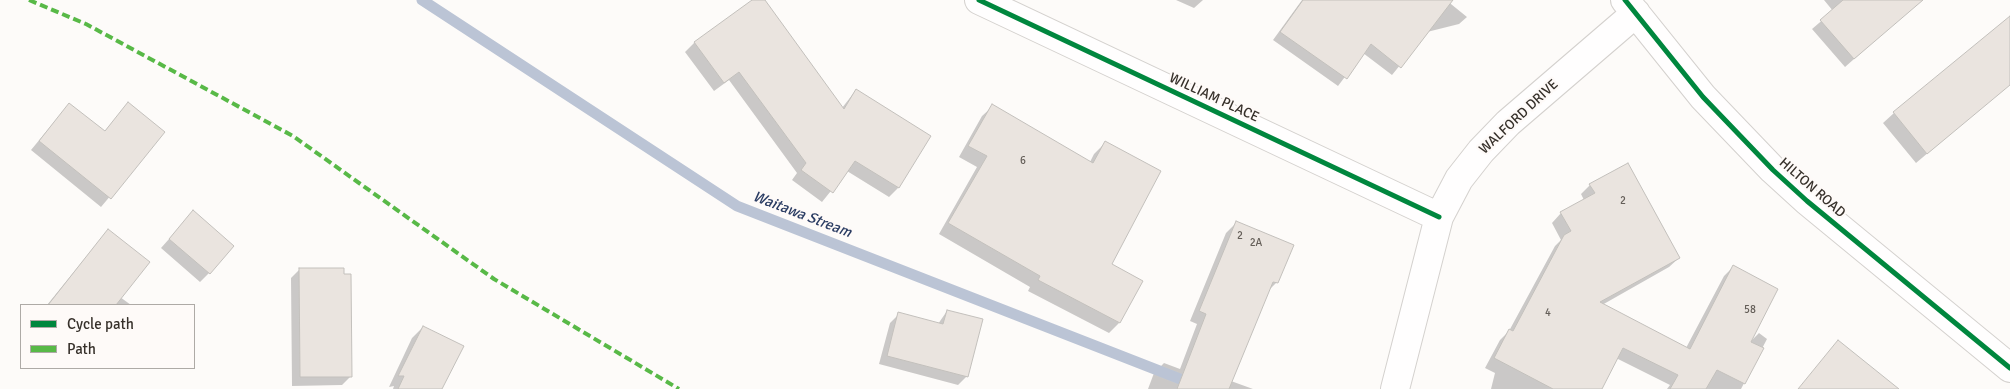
<!DOCTYPE html>
<html>
<head>
<meta charset="utf-8">
<style>
	body { margin:0 }
	#map { position:relative; width:2010px; height:389px; overflow:hidden; background:#fdfbf9; font-family:Signika,sans-serif }
	canvas { display:block }
	.legend { position:absolute; left:20px; top:304px; width:175px; height:65px; box-sizing:border-box; background:#fefaf8; border:1px solid #aeaaa6; margin:0; padding:6px 9px; list-style:none; font-size:15px; color:#37312b }
	.legend li { display:flex; align-items:center; gap:10px; height:25px }
	.legend b { width:25px; border:1px solid #aeaaa6 }
</style>
</head>
<body>
<div id="map">
<canvas width="2010" height="389"></canvas>
<ul class="legend">
<li><b style="height:6px;background:#00873e"></b>Cycle path</li>
<li><b style="height:6px;background:#58b947"></b>Path</li>
</ul>
</div>
<script>
const g = document.querySelector('canvas').getContext('2d');
g.lineJoin = 'round';
function fillPath(path, color) { g.fillStyle = color; g.fill(path, 'evenodd'); }
const poly = rows => new Path2D(rows.map(r => 'M' + r).join(''));
function strokePath(path, color, width, dash) { g.strokeStyle = color; g.lineWidth = width; g.lineCap = dash ? 'butt' : 'round'; g.setLineDash(dash || []); g.stroke(path); }
function label(font, color, halo, rows, align = 'center') {
  g.font = font + ' Signika,sans-serif'; g.lineWidth = 4.5; g.setLineDash([]); g.textBaseline = 'middle'; g.strokeStyle = halo; g.fillStyle = color; for (const [text, x, y, turn = 0] of rows) {
    g.save(); g.translate(x, y); g.rotate((+turn || 0) * Math.PI / 180); g.textAlign = isNaN(turn) ? turn : align; if (halo) g.strokeText(text, 0, 0); g.fillText(text, 0, 0); g.restore();
  }
}
fillPath(poly([
	[754,0,763,0,842,108,856,90,929,136,898,188,889,197,847,171,822,202,792,180,797,173,729,80,714,91,685,52,694,43],
	[1176,0,1203,0,1194,8],
	[1302,0,1446,0,1467,17,1459,24,1427,32,1392,75,1363,53,1338,86,1273,40],
	[1824,0,1906,0,1912,8,1845,67,1812,29,1833,11],
	[2010,34,2010,67,2006,87,1916,163,1883,123,1894,113],
	[69,104,104,132,128,104,164,132,101,207,31,150],
	[993,106,1090,162,1094,154,1105,143,1111,265,1119,323,1109,333,1028,291,1030,287,939,234,977,167,959,157,982,116],
	[1590,185,1679,258,1669,267,1602,305,1686,348,1724,276,1733,267,1752,340,1759,333,1767,339,1741,389,1667,389,1670,385,1616,358,1600,389,1491,389,1495,373,1485,368,1500,340,1509,331,1555,246,1561,240,1552,223,1561,213,1584,200,1581,194],
	[193,212,209,273,200,282,161,248],
	[1236,223,1277,282,1267,292,1231,381,1253,389,1148,389,1154,373,1164,363,1180,369,1197,324,1190,321,1226,233],
	[108,230,120,297,131,305,47,305],
	[299,270,351,376,342,385,292,386,291,278],
	[947,311,967,376,958,385,879,364,890,323,899,314,938,324],
	[423,327,441,389,393,389,394,386,389,387,412,338]
]), '#0003');
strokePath(poly([
	[422,0,737,206,1206,389]
]), '#bbc4d5', 11);
const building = poly([
	[752,0,765,0,844,109,856,89,931,136,899,188,855,161,833,193,801,170,806,163,739,72,724,83,694,42,752,0],
	[1303,0,1453,0,1401,68,1371,44,1347,79,1280,32,1303,0],
	[1843,0,1923,0,1854,59,1820,20,1843,0],
	[2010,16,2010,85,1927,154,1893,112,2010,16],
	[128,102,165,132,111,199,39,141,69,103,105,131,128,102],
	[992,104,1093,163,1105,141,1161,171,1112,264,1143,281,1120,323,1038,280,1040,276,948,223,987,156,968,146,992,104],
	[1628,163,1680,258,1600,302,1690,349,1733,265,1778,289,1751,342,1764,348,1745,384,1717,370,1706,389,1670,389,1678,375,1623,348,1602,389,1553,389,1494,358,1509,329,1513,331,1564,235,1571,231,1560,212,1595,193,1589,184,1628,163],
	[193,210,234,246,210,274,169,239,193,210],
	[1236,221,1294,245,1278,283,1273,282,1229,389,1177,389,1206,314,1199,311,1236,221],
	[108,229,150,262,116,305,48,305,108,229],
	[299,268,344,268,344,274,351,274,352,377,300,377,299,268],
	[947,310,983,319,968,377,887,356,898,312,943,324,947,310],
	[423,326,464,346,442,389,398,389,404,376,398,376,423,326],
	[1838,340,1899,389,1798,389,1838,340]
]);
fillPath(building, '#eae4df');
strokePath(building, '#c3c0bc', 1);
const minor = poly([
	[979,0,1439,217],
	[1625,0,1703,97,1773,170,1807,201,2010,368],
	[1395,389,1439,217,1459,179,1481,151,1508,123,1636,13]
]);
strokePath(minor, '#d4d1ce', 30);
strokePath(minor, '#fffefe', 28);
strokePath(poly([
	[29,0,86,24,293,136,494,279,679,389]
]), '#58b947', 4, [8, 4]);
strokePath(poly([
	[979,0,1439,217],
	[1625,0,1703,97,1773,170,1807,201,2010,368]
]), '#00873e', 5);
label('11px', '#645e58', null, [
	["6",1023,161],
	["2",1623,201],
	["2",1240,236],
	["2A",1256,243],
	["58",1750,310],
	["4",1548,313]
]);
label('14px', '#37312b', '#fefaf8', [
	["WILLIAM PLACE",1214,98,25],
	["WALFORD DRIVE",1519,117,-43],
	["HILTON ROAD",1812,188,41]
]);
label('italic 15px', '#2b3d63', '#fefaf8', [
	["Waitawa Stream",802,215,21]
]);
</script>
</body>
</html>
